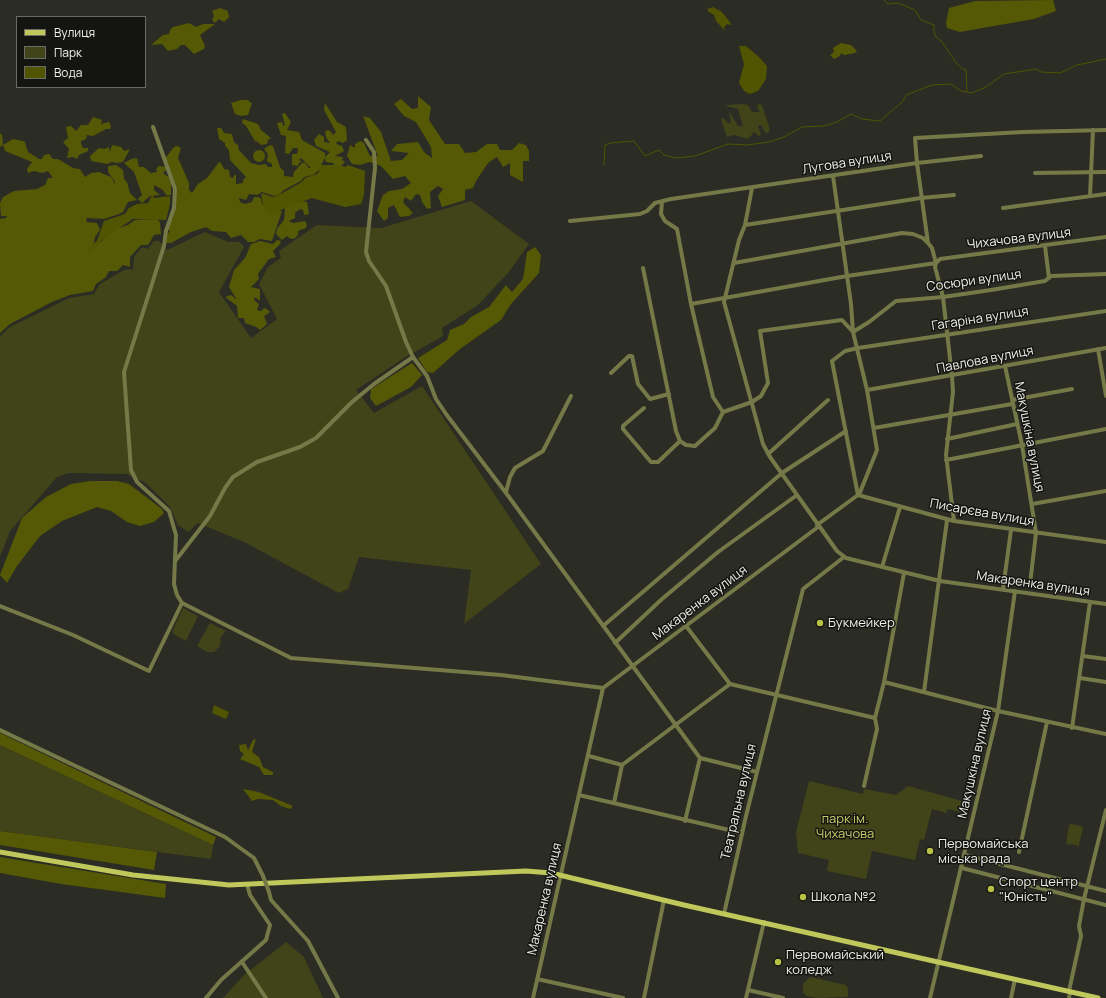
<!DOCTYPE html>
<html>
<head>
<meta charset="utf-8">
<style>
	body { margin:0 }
	#map { position:relative; width:1106px; height:998px; overflow:hidden; background:#2b2c24; font-family:Manrope,sans-serif }
	canvas { display:block }
	.legend { position:absolute; left:16px; top:16px; width:130px; height:72px; box-sizing:border-box; background:#141411; border:1px solid #6b6b67; margin:0; padding:5px 7px; list-style:none; font-size:12px; color:#eeeee9 }
	.legend li { display:flex; align-items:center; gap:8px; height:20px }
	.legend b { width:20px; border:1px solid #6b6b67 }
</style>
</head>
<body>
<div id="map">
<canvas width="1106" height="998"></canvas>
<ul class="legend">
<li><b style="height:5px;background:#c0c75b"></b>Вулиця</li>
<li><b style="height:11px;background:#414419"></b>Парк</li>
<li><b style="height:11px;background:#515400"></b>Вода</li>
</ul>
</div>
<script>
const g = document.querySelector('canvas').getContext('2d');
g.lineJoin = 'round';
function fillPath(path, color) { g.fillStyle = color; g.fill(path, 'evenodd'); }
const poly = rows => new Path2D(rows.map(r => 'M' + r).join(''));
function strokePath(path, color, width, dash) { g.strokeStyle = color; g.lineWidth = width; g.lineCap = dash ? 'butt' : 'round'; g.setLineDash(dash || []); g.stroke(path); }
function label(font, color, halo, rows, align = 'center') {
  g.font = font + ' Manrope,sans-serif'; g.lineWidth = 3; g.setLineDash([]); g.textBaseline = 'middle'; g.strokeStyle = halo; g.fillStyle = color; for (const [text, x, y, turn = 0] of rows) {
    g.save(); g.translate(x, y); g.rotate((+turn || 0) * Math.PI / 180); g.textAlign = isNaN(turn) ? turn : align; if (halo) g.strokeText(text, 0, 0); g.fillText(text, 0, 0); g.restore();
  }
}
fillPath(poly([
	[743,104,748,105,752,112,760,112,757,107,758,104,762,105,770,130,766,134,761,125,758,126,761,134,759,136,754,132,748,139,734,135,727,137,721,119,723,118,729,124,731,122,729,111,738,126,743,126,738,109,726,106,727,105],
	[471,201,529,244,508,273,478,305,442,328,443,336,404,358,356,390,374,413,422,386,541,564,464,624,471,570,359,557,348,589,339,593,244,542,198,523,188,532,178,525,170,507,146,483,127,474,69,473,57,477,10,531,0,557,0,336,10,327,69,298,94,294,100,284,124,270,133,269,134,257,142,247,148,249,154,241,159,241,167,250,205,232,228,242,240,242,244,247,219,292,251,338,277,319,259,284,268,267,281,258,279,251,317,225,381,228],
	[183,608,198,616,186,641,173,634,173,630],
	[210,623,226,631,221,637,220,646,214,652,207,652,197,646],
	[0,745,213,845,211,859,0,831],
	[809,781,863,794,864,789,896,795,908,786,966,802,964,813,948,809,946,813,932,809,924,840,920,839,915,860,872,851,866,879,827,871,829,860,798,853,796,832],
	[1072,824,1081,826,1083,828,1078,848,1077,845,1066,844,1069,825],
	[286,942,304,957,323,998,223,998,243,976],
	[810,977,846,985,848,989,848,997,817,998,806,996,803,992,803,984]
]), '#414419');
fillPath(poly([
	[1053,0,1056,11,1034,19,960,32,947,28,946,23,949,8,975,1],
	[220,8,228,11,229,17,224,22,219,19,215,23,212,20,214,16,212,11],
	[189,23,196,27,203,24,215,24,200,35,205,46,204,49,194,54,185,45,181,45,177,49,168,51,162,44,151,45,163,35,169,34,170,30,173,27],
	[841,43,851,45,857,51,855,53,844,55,841,53,840,56,834,59,830,55,834,52,833,48],
	[418,96,431,107,429,120,445,144,459,144,465,153,476,152,487,144,497,144,500,150,512,150,519,143,526,145,529,151,529,161,523,161,523,182,510,175,510,163,503,167,497,157,488,163,476,181,473,188,465,190,465,200,442,207,438,196,443,189,438,186,430,192,431,208,427,209,422,202,420,195,416,194,411,201,405,197,403,202,413,213,409,216,400,217,394,205,388,208,388,218,384,221,377,211,383,195,389,191,402,189,411,183,405,176,393,179,381,166,370,162,360,165,352,164,347,156,350,145,355,148,355,144,360,141,364,143,370,156,378,156,363,116,370,118,381,132,391,161,402,160,409,153,391,151,397,144,418,142,424,152,432,158,431,147,416,122,404,116,394,104,401,99,412,109,418,108],
	[241,100,247,100,252,103,248,115,241,116,235,114,231,103],
	[325,103,337,122,346,127,347,140,343,143,338,141,336,144,342,146,344,151,335,156,343,157,342,160,345,162,341,166,335,166,333,163,326,162,325,158,318,171,313,175,304,177,301,181,284,190,279,195,274,196,262,192,257,195,249,194,246,200,239,198,240,202,245,204,252,202,254,197,259,197,261,199,262,204,265,207,282,211,272,241,260,239,254,242,248,242,241,235,231,238,226,232,212,231,206,227,191,232,171,243,166,243,165,237,170,231,168,229,174,203,174,185,167,166,163,161,174,147,177,146,181,148,178,158,189,183,189,190,192,193,198,184,207,178,219,162,221,163,224,169,229,170,230,177,233,178,234,175,236,175,236,184,243,183,243,180,246,177,230,160,229,150,225,146,225,143,219,139,217,128,221,128,224,133,232,134,234,142,238,145,239,150,251,163,259,165,266,164,268,167,272,167,272,164,267,161,268,154,264,149,270,145,273,146,280,167,284,171,284,176,293,177,294,172,302,163,305,163,309,168,311,168,301,158,299,160,302,162,299,163,298,166,292,165,292,154,297,154,298,148,293,148,289,154,285,153,286,136,281,135,277,123,282,122,283,126,285,125,282,114,285,113,291,122,287,130,299,132,302,140,325,153,325,157,330,152,316,146,314,140,319,134,324,137,324,142,330,143,326,137,325,132,327,130,330,131,333,135,336,132,324,110],
	[93,117,102,120,101,124,109,122,111,126,110,129,106,129,93,136,87,135,86,139,81,141,81,144,83,148,88,148,88,151,79,155,77,159,73,157,67,158,69,149,63,142,68,138,66,127,71,126,76,131,81,125,88,125],
	[243,119,258,124,261,130,271,138,268,140,267,144,261,145,258,142,255,141,246,126,242,123],
	[0,133,2,135,3,145,13,139,23,141,25,142,28,152,39,159,42,159,44,155,49,154,53,159,58,159,73,168,80,169,85,177,91,173,99,172,111,177,115,184,115,182,108,172,108,166,116,165,123,170,124,179,127,182,130,193,137,200,128,202,123,212,119,214,104,219,86,218,87,222,97,223,100,230,95,237,93,246,102,241,109,231,128,225,135,220,157,219,160,222,161,234,154,235,148,245,141,245,130,257,130,267,123,265,117,271,109,271,106,277,96,284,93,291,70,295,52,302,10,324,0,333,0,219,6,218,7,216,1,216,0,203,3,197,14,191,37,189,45,185,48,178,53,178,48,171,42,173,34,171,28,173,27,169,32,162,5,151,3,145,0,147],
	[112,145,121,147,124,151,130,149,123,162,117,163,112,162,107,164,91,161,90,156,99,148,104,149,109,147,110,152],
	'253 156a6 6 0 1 1 12 0a6 6 0 1 1-12 0Z',
	[137,158,139,167,144,167,151,173,157,172,156,169,159,166,166,167,167,169,163,173,171,179,171,195,166,195,163,190,154,185,154,190,160,195,150,196,142,203,138,199,142,195,134,172,124,163,131,159],
	[298,201,307,202,309,214,304,215,303,210,300,209,295,213,295,218,289,221,293,223,305,221,307,224,306,228,298,231,298,235,294,239,289,238,287,236,282,240,276,234,277,229,284,220,285,208],
	[277,240,281,241,280,244,273,251,276,257,269,259,258,274,259,279,251,287,260,289,260,301,255,297,254,300,259,304,257,310,261,311,264,308,267,309,270,312,264,316,267,324,260,330,256,327,245,323,244,318,238,318,237,306,225,297,231,295,237,300,229,287,234,270,245,258,251,244,260,241,273,244],
	[535,247,541,255,539,273,511,304,501,320,460,349,433,373,427,372,418,358,447,340,450,330,464,324,471,317,489,307,506,285,512,292,523,279,527,252],
	[412,363,422,375,411,387,376,406,370,398,371,389],
	[90,481,117,481,129,484,162,509,164,513,154,522,140,526,127,522,111,511,97,507,62,521,40,536,17,566,7,583,0,575,22,518,46,497,71,484],
	[0,733,216,837,213,845,0,745],
	[256,739,252,752,259,757,263,767,273,772,273,775,264,775,259,767,240,759,244,754,240,751,239,745,246,744,248,750,253,740],
	[243,789,259,792,293,806,290,809,281,806,273,800,258,799,252,801],
	[0,831,157,852,154,870,0,845],
	[0,857,166,884,165,898,61,884,0,873]
]), '#555805');
fillPath(poly([
	[713,7,722,12,732,25,727,24,724,27,725,31,716,21,714,15,709,12,707,9],
	[739,46,746,46,760,58,767,66,766,79,758,91,750,94,744,91,739,83,744,64],
	[321,165,340,165,345,167,348,165,365,171,364,195,361,204,345,207,312,198,278,211,270,216,263,205,261,193,273,197,279,195,302,182,305,178,317,174,319,172,318,166],
	[152,195,155,198,170,196,170,204,166,220,133,219,104,238,86,257,90,246,97,241,104,221,125,214,129,208,137,204,148,203],
	[214,705,229,712,226,719,212,713]
]), '#515400');
strokePath(poly([
	[884,0,888,4,898,3,915,10,921,20,934,25,934,32,936,37,942,42,957,64,964,70,966,70,967,91],
	[604,165,605,145,610,143,634,141,645,156,659,150,664,155,676,158,695,156,728,144,747,145,769,142,784,137,802,127,824,126,837,122,851,114,862,119,880,121,903,101,906,95,932,85,951,84,961,91,972,93,986,87,1004,74,1036,69,1041,72,1060,73,1077,65,1106,59]
]), '#515400', 1);
strokePath(poly([
	[153,127,175,189,174,208,166,231,164,246,124,372,131,470,137,482,169,511,176,535,174,584,177,595,182,603,291,658,501,675,603,688],
	[366,140,374,152,375,168,366,252,369,261,386,286,406,342,413,357,427,376,436,399,446,414,506,493,700,758,685,821],
	[1035,173,1106,172],
	[833,176,851,304,853,332,867,390,877,450,859,495],
	[752,188,745,225,739,240,724,302,763,444,770,457,837,551,846,558,940,581,1106,604],
	[1090,196,1093,130],
	[662,201,661,214,665,221,677,229,691,304,713,397,723,412],
	[1003,208,1106,194],
	[570,221,640,214,647,211,655,203,671,199,917,163,915,138,1023,132,1106,130],
	[745,225,921,198,954,195],
	[1045,246,1049,278],
	[734,263,902,233,913,234,923,238,928,243],
	[643,268,676,431,680,441,686,445,695,446,715,428,723,412,752,402,761,396,768,383,760,331,842,320,853,332,869,322,896,301,943,297,991,290,1045,281,1051,276,1106,274],
	[691,304,847,276,936,263,940,259,1106,237],
	[1098,349,1106,396],
	[1005,366,1022,445,1036,533,1030,584],
	[611,373,629,356,632,356,638,384,650,399,669,394],
	[867,390,1106,348],
	[1012,400,1072,389],
	[644,408,623,426,623,429,651,462,658,462,680,441],
	[874,428,1012,404],
	[947,439,1017,424],
	[768,454,828,400],
	[946,460,1106,429],
	[506,492,510,477,515,468,543,451,571,396],
	[858,495,832,361,845,351,858,348,1106,311],
	[1032,504,1106,491],
	[954,521,946,455,953,392,952,376,943,297,935,267,936,263,932,248,928,243,917,163,981,156],
	[817,525,858,495,954,521,1106,542],
	[176,560,210,516,225,488,233,477,257,462,300,447,316,438,352,402,374,384,413,357],
	[882,567,900,507],
	[1003,589,1011,530],
	[0,606,73,635,149,671,182,603],
	[603,626,782,473,846,431],
	[686,626,730,684,875,718],
	[615,643,662,599,718,552,797,495],
	[1083,656,1106,659],
	[1080,678,1106,682],
	[884,682,998,711,1106,734],
	[924,692,947,520],
	[1072,728,1090,602],
	[0,730,225,837,254,858,263,876],
	[589,756,622,765],
	[700,758,757,772],
	[864,786,877,729,875,718,884,682,904,573],
	[579,795,742,833],
	[614,803,622,765,730,684],
	[1019,852,1047,722],
	[965,855,1106,891],
	[962,868,1106,905],
	[269,892,271,900,308,941,338,998],
	[724,914,746,816,803,589,844,557],
	[242,962,266,998],
	[537,979,623,998],
	[748,990,783,998],
	[1069,991,1081,936,1079,926,1084,899,1106,810],
	[206,998,221,980,266,940,270,925,250,895,247,884],
	[533,998,603,688,818,527],
	[644,998,664,900],
	[746,998,764,922],
	[930,998,998,711,1015,591],
	[1011,998,1015,979],
	[1069,998,1070,992]
]), '#757948', 4);
strokePath(poly([
	[0,852,133,875,229,885,526,871,551,873,684,905,1098,998]
]), '#c0c75b', 5);
strokePath(poly([
	[263,876,269,892]
]), '#757948', 4);
for (const [x, y, r, color] of [
	[820,623,4,"#b9c046"],
	[930,851,4,"#b9c046"],
	[991,889,4,"#b9c046"],
	[803,897,4,"#b9c046"],
	[778,962,4,"#b9c046"]
]) { const dot = new Path2D(); dot.arc(x, y, r, 0, 2 * Math.PI); g.fillStyle = color; g.fill(dot); strokePath(dot, '#141411', 1.5); }
label('13px', '#eeeee9', '#141411', [
	["Лугова вулиця",847,163,-9],
	["Чихачова вулиця",1019,239,-7],
	["Сосюри вулиця",974,281,-8],
	["Гагаріна вулиця",980,319,-9],
	["Павлова вулиця",985,360,-11],
	["Макушкіна вулиця",1029,437,79],
	["Писарєва вулиця",982,513,10],
	["Макаренка вулиця",1033,584,8],
	["Макаренка вулиця",700,603,-37],
	["Макушкіна вулиця",975,764,-77],
	["Театральна вулиця",739,802,-77],
	["Макаренка вулиця",545,899,-77]
]);
label('13px', '#eeeee9', '#141411', [
	["Букмейкер",828,623],
	["Первомайська",938,844],
	["міська рада",938,859],
	["Спорт центр",999,882],
	["\"Юність\"",999,897],
	["Школа №2",811,897],
	["Первомайський",786,955],
	["коледж",786,970]
], 'left');
label('13px', '#c7ce69', '#141411', [
	["парк ім.",845,819],
	["Чихачова",845,834]
]);
</script>
</body>
</html>
